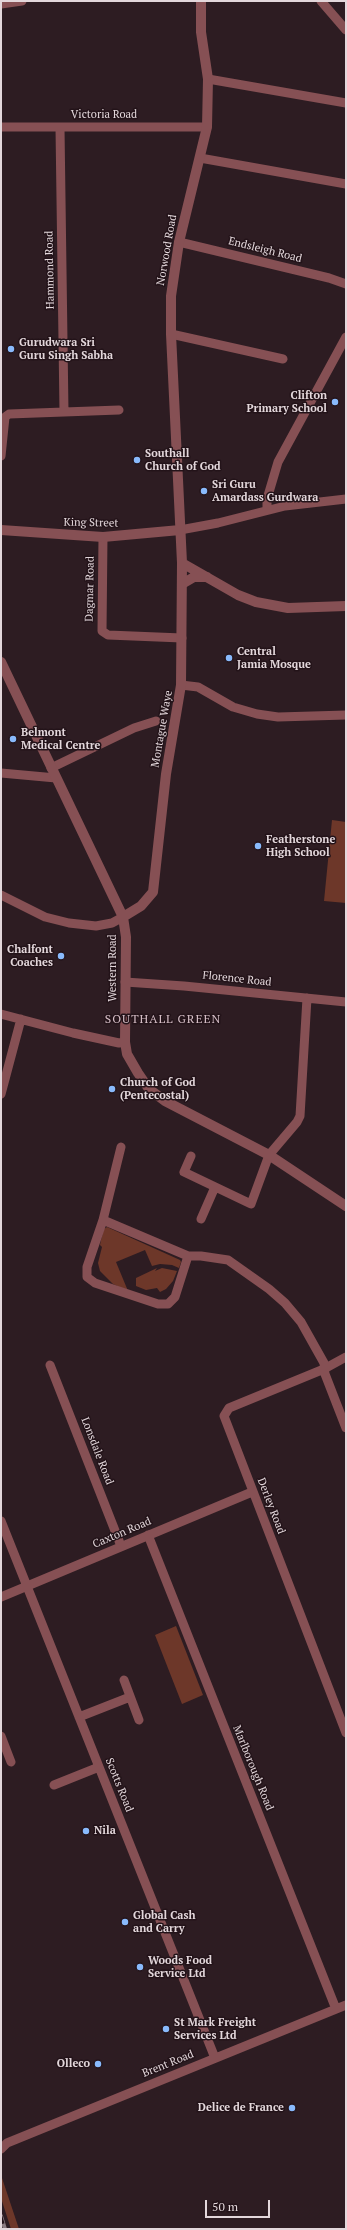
<!DOCTYPE html>
<html>
<head>
<meta charset="utf-8">
<style>
	body { margin:0 }
	#map { position:relative; width:347px; height:2230px; overflow:hidden; background:#2d1c22; font-family:"PT Serif",serif }
	canvas { display:block }
	.frame { position:absolute; inset:0; border:2px solid #e3d7db; pointer-events:none }
	.scale { position:absolute; left:205px; top:2200px; width:65px; height:18px; box-sizing:border-box; border:2px solid #e3d7db; border-top:0; padding-left:5px; font-size:12px; line-height:14px; white-space:nowrap; color:#e3d7db; -webkit-text-stroke:3px #231319; paint-order:stroke }
</style>
</head>
<body>
<div id="map">
<canvas width="347" height="2230"></canvas>
<div class="frame"></div>
<div class="scale">50 m</div>
</div>
<script>
const g = document.querySelector('canvas').getContext('2d');
g.lineJoin = 'round';
function fillPath(path, color) { g.fillStyle = color; g.fill(path, 'evenodd'); }
const poly = rows => new Path2D(rows.map(r => 'M' + r).join(''));
function strokePath(path, color, width, dash) { g.strokeStyle = color; g.lineWidth = width; g.lineCap = dash ? 'butt' : 'round'; g.setLineDash(dash || []); g.stroke(path); }
function label(font, color, halo, rows, align = 'center') {
  g.font = font + ' "PT Serif",serif'; g.lineWidth = 3; g.setLineDash([]); g.textBaseline = 'middle'; g.strokeStyle = halo; g.fillStyle = color; for (const [text, x, y, turn = 0] of rows) {
    g.save(); g.translate(x, y); g.rotate((+turn || 0) * Math.PI / 180); g.textAlign = isNaN(turn) ? turn : align; if (halo) g.strokeText(text, 0, 0); g.fillText(text, 0, 0); g.restore();
  }
}
fillPath(poly([
	[332,820,346,822,346,903,324,901],
	[107,1227,180,1260,181,1262,179,1268,172,1265,160,1264,152,1266,145,1250,116,1262,128,1291,113,1284,100,1271,98,1263,102,1247,100,1245,101,1240,104,1229],
	[157,1268,155,1271,162,1268,177,1271,173,1281,166,1289,160,1292,157,1288,146,1290,136,1286,136,1278],
	[176,1626,203,1695,182,1704,155,1635],
	[1,2175,19,2229,11,2229,1,2198]
]), '#6d3729');
strokePath(poly([
	[321,1,346,30],
	[1,4,22,1],
	[208,79,346,103],
	[1,127,207,127],
	[200,158,346,184],
	[179,242,329,278,346,284],
	[171,334,283,359],
	[64,412,119,410],
	[1,456,5,417,9,414,64,412,60,128],
	[267,510,267,499,278,462,346,337],
	[180,530,218,523,285,506,346,499],
	[103,537,102,631,108,635,182,638],
	[181,685,198,687,233,707,257,714,278,717,346,715],
	[51,768,134,728,156,721],
	[1,773,56,778],
	[1,895,45,917,69,923,96,926,112,923,123,917],
	[125,982,184,986,346,1002],
	[1,1014,73,1033,119,1043,125,1042],
	[1,1094,21,1019],
	[191,1156,184,1172,251,1204,269,1155,297,1122,300,1116,307,998],
	[201,1219,215,1187],
	[103,1220,188,1256,175,1297,168,1304,158,1304,95,1283,87,1277,87,1267,103,1220],
	[103,1220,121,1147],
	[188,1256,201,1256,228,1260,269,1289,285,1303,301,1322,324,1363,325,1374,346,1428],
	[346,1357,324,1369,229,1408,224,1416,346,1733],
	[50,1365,121,1546],
	[1,1521,215,2058],
	[148,1535,336,2009],
	[1,1597,252,1492],
	[124,1680,139,1720],
	[79,1717,130,1697],
	[1,1736,11,1762],
	[54,1785,99,1767],
	[1,2149,7,2143,346,2005]
]), '#865054', 9);
strokePath(poly([
	[1,530,103,537,180,530],
	[182,563,238,595,256,602,288,608,346,606],
	[182,584,194,577,207,577],
	[1,662,123,917,126,937,125,1042,127,1054,138,1073,149,1089,165,1101,269,1155,346,1206],
	[123,917,141,906,153,892,166,774,181,685,182,563,171,334,171,296,179,242,207,127,208,79,201,32,201,1]
]), '#865054', 10);
const rail = poly([
	[1,2216,5,2229]
]);
strokePath(rail, '#8a7b80', 4);
strokePath(rail, '#231319', 2.5, [8]);
for (const [x, y, r, color] of [
	[11,349,4,"#89bafc"],
	[335,402,4,"#89bafc"],
	[137,460,4,"#89bafc"],
	[204,491,4,"#89bafc"],
	[229,658,4,"#89bafc"],
	[13,739,4,"#89bafc"],
	[258,846,4,"#89bafc"],
	[61,956,4,"#89bafc"],
	[112,1089,4,"#89bafc"],
	[86,1831,4,"#89bafc"],
	[125,1922,4,"#89bafc"],
	[140,1967,4,"#89bafc"],
	[166,2029,4,"#89bafc"],
	[98,2064,4,"#89bafc"],
	[292,2108,4,"#89bafc"]
]) { const dot = new Path2D(); dot.arc(x, y, r, 0, 2 * Math.PI); g.fillStyle = color; g.fill(dot); strokePath(dot, '#231319', 1.5); }
label('11px', '#e3d7db', '#231319', [
	["Victoria Road",104,115],
	["Norwood Road",167,250,-80],
	["Endsleigh Road",265,250,14],
	["Hammond Road",50,270,-91],
	["King Street",91,523,1],
	["Dagmar Road",90,589,-89],
	["Montague Waye",162,729,-80],
	["Western Road",113,968,-90],
	["Florence Road",237,979,6],
	["Lonsdale Road",97,1451,69],
	["Derley Road",271,1506,69],
	["Caxton Road",122,1533,-23],
	["Marlborough Road",253,1768,68],
	["Scotts Road",119,1785,68],
	["Brent Road",168,2064,-22]
]);
label('bold 11px', '#e3d7db', '#231319', [
	["Gurudwara Sri",19,343],
	["Guru Singh Sabha",19,356],
	["Clifton",327,396,"right"],
	["Primary School",327,409,"right"],
	["Southall",145,454],
	["Church of God",145,467],
	["Sri Guru",212,485],
	["Amardass Gurdwara",212,498],
	["Central",237,652],
	["Jamia Mosque",237,665],
	["Belmont",21,733],
	["Medical Centre",21,746],
	["Featherstone",266,840],
	["High School",266,853],
	["Chalfont",53,950,"right"],
	["Coaches",53,963,"right"],
	["Church of God",120,1083],
	["(Pentecostal)",120,1096],
	["Nila",94,1831],
	["Global Cash",133,1916],
	["and Carry",133,1929],
	["Woods Food",148,1961],
	["Service Ltd",148,1974],
	["St Mark Freight",174,2023],
	["Services Ltd",174,2036],
	["Olleco",90,2064,"right"],
	["Delice de France",284,2108,"right"]
], 'left');
g.letterSpacing = '1px';
label('12px', '#d6bfc7', '#231319', [
	["SOUTHALL GREEN",163,1020]
]);
g.letterSpacing = '0px';
</script>
</body>
</html>
